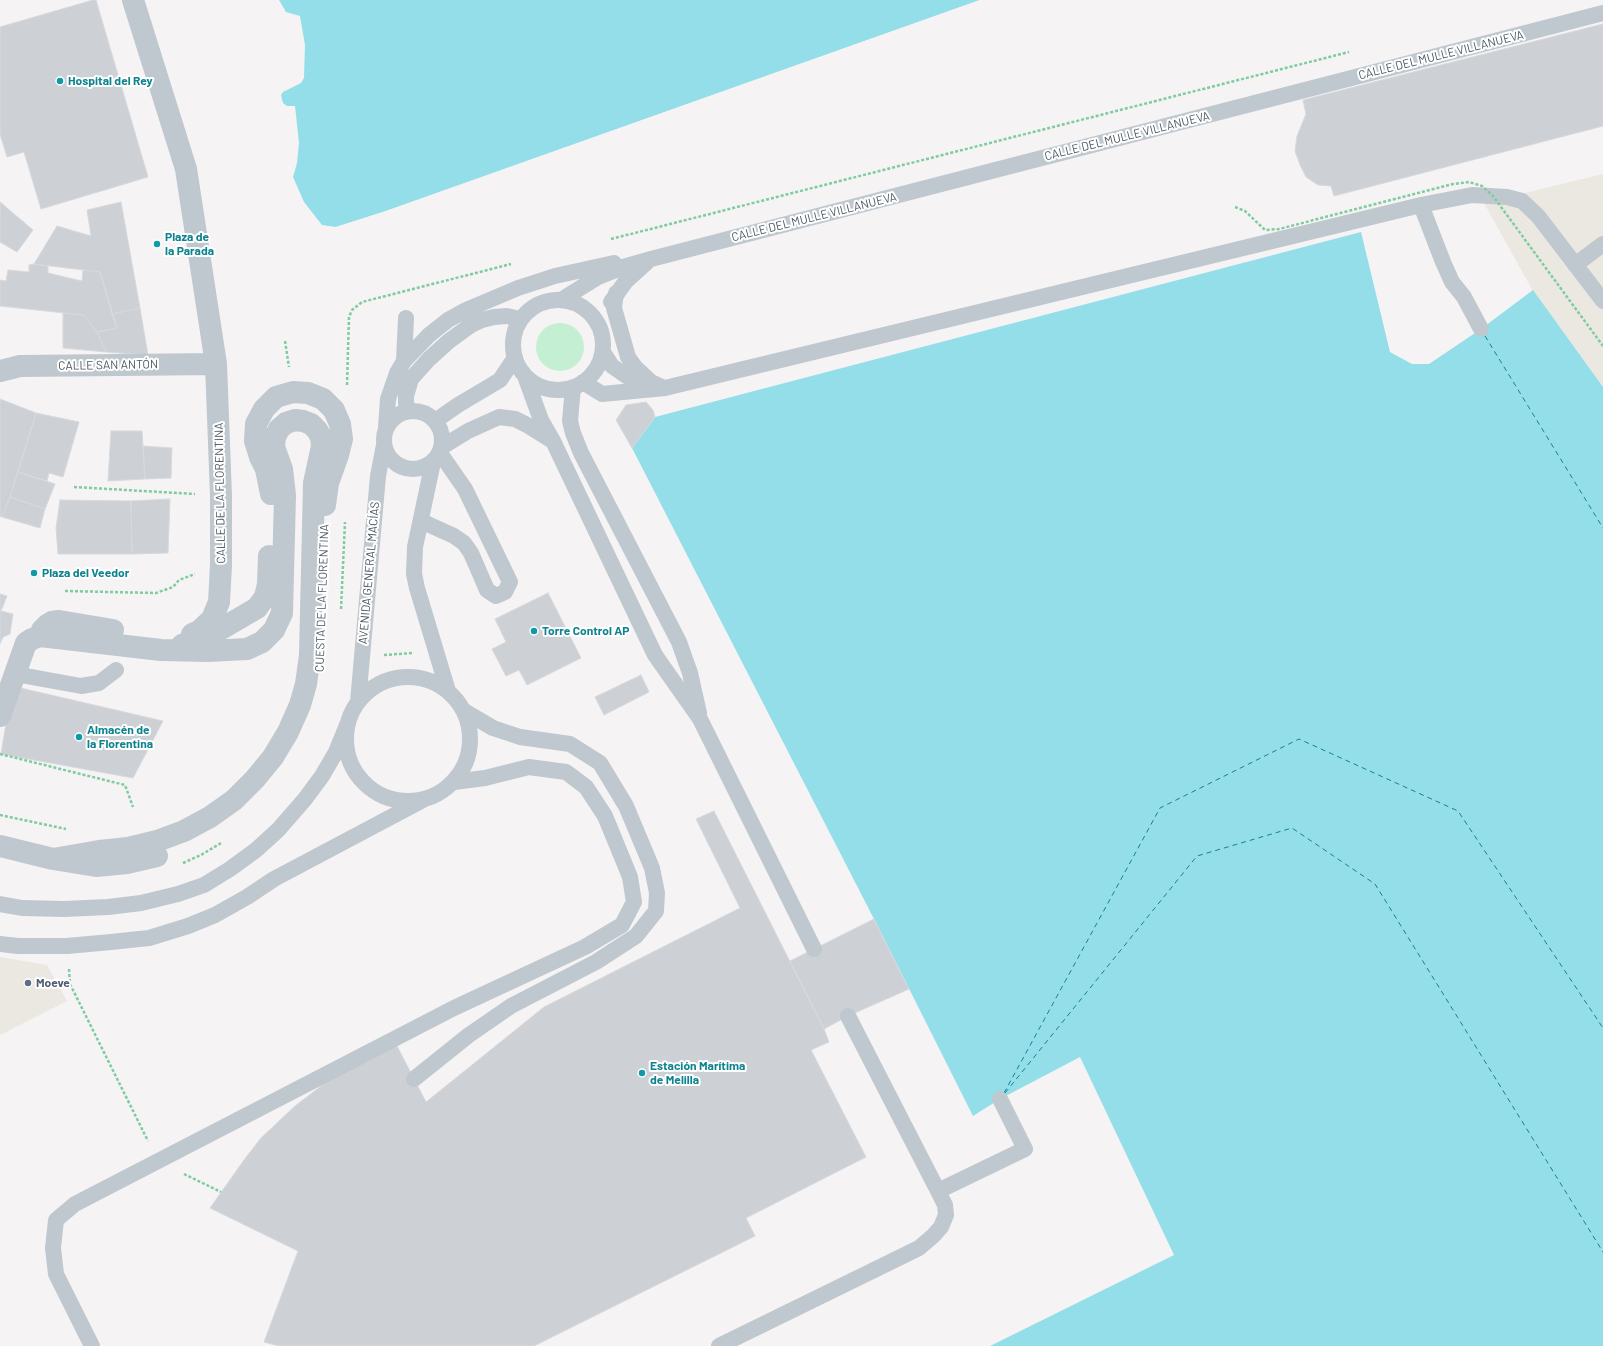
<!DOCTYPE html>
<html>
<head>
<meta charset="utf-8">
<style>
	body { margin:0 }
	canvas { display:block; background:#f5f3f3 }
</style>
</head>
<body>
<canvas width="1603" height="1346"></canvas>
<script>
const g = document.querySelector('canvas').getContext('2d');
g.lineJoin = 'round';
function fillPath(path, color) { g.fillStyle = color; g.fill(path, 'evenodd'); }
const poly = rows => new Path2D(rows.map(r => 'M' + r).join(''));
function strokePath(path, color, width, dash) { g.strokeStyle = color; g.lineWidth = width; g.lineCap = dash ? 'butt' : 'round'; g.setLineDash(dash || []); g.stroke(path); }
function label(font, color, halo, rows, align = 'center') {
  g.font = font + ' Barlow,sans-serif'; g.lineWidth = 4; g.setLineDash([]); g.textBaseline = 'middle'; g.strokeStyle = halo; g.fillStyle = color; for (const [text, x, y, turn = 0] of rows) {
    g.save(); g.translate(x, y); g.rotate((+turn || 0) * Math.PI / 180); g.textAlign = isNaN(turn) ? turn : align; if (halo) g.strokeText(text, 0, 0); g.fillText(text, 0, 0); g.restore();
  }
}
fillPath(poly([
	[1603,174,1603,387,1533,291,1484,203],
	[0,957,47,965,67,1001,0,1035]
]), '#eae8e1');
fillPath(poly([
	'536 347a24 24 0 1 1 48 0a24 24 0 1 1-48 0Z'
]), '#c5efd2');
fillPath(poly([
	[279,0,980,0,386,211,336,227,322,225,304,202,293,177,297,163,299,143,295,106,287,106,283,103,281,95,283,92,301,83,304,78,305,45,300,16,286,12],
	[1361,232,1390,352,1412,364,1429,364,1481,329,1533,290,1603,387,1603,1346,990,1346,1174,1255,1080,1057,1000,1099,973,1116,874,919,632,448,655,417]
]), '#94deea');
fillPath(poly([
	[980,0,982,0,981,2,848,50,387,212,336,229,336,227,386,211]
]), '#f5f3f3');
strokePath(poly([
	[1485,336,1603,528],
	[1004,1093,1160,808,1299,739,1458,811,1603,1028],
	[1005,1093,1197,856,1292,828,1375,884,1603,1252]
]), '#138294', 1, [5, 4]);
const building = poly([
	[93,0,96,0,148,177,41,209,24,152,7,157,0,134,0,27,93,0],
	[1603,24,1603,126,1334,196,1331,186,1318,185,1306,177,1300,165,1295,151,1297,136,1306,114,1303,100,1603,24],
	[0,202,33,230,17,252,0,242,0,202],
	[121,202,140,308,112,314,100,272,34,264,57,226,91,236,87,210,121,202],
	[34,264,48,266,48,273,82,281,83,270,100,272,117,328,97,332,83,315,0,306,0,280,6,281,8,270,29,272,29,265,34,264],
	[140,308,148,355,106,352,97,332,117,328,112,314,140,308],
	[63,313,83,315,97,332,106,352,63,348,63,313],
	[0,399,36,413,10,497,2,517,0,516,0,399],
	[646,402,653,410,655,417,632,448,616,420,626,405,646,402],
	[36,413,79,422,63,477,49,473,47,481,18,472,36,413],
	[111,431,142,431,145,479,108,481,111,431],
	[143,446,172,448,171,478,145,479,143,446],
	[18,472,55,484,45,509,10,497,18,472],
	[10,497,45,509,40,528,2,517,10,497],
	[170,499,168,553,132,554,131,501,170,499],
	[60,500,131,501,132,554,58,554,56,528,60,500],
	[548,593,581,658,527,685,519,670,506,676,492,649,506,642,495,619,548,593],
	[0,594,7,596,1,611,13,614,10,634,3,637,0,644,0,594],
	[641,675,649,692,604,715,595,697,641,675],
	[12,686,163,721,133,778,1,754,12,686],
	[714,811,824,1029,829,1042,811,1050,866,1157,746,1218,755,1236,534,1346,279,1346,264,1342,298,1251,210,1208,244,1160,261,1138,295,1106,325,1083,396,1044,426,1102,544,1007,740,908,696,819,714,811],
	[874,919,909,989,848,1016,824,1029,790,961,874,919]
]);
fillPath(building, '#cdd0d5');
strokePath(building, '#d7d9dd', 1);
strokePath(poly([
	[611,239,1349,52],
	[285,341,289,367],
	[347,385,349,317,352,310,362,302,511,264],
	[74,487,195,494],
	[65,591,156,593,173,587,179,580,195,574],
	[341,609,345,522],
	[384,655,413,653],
	[0,754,125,785,133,807],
	[0,815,66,829],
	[183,863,201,855,221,843],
	[69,969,70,984,148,1141],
	[184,1174,221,1192]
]), '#7ecc9f', 2.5, [3, 2]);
strokePath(poly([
	[1421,205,1443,262,1452,282,1464,297,1481,329],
	[1575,265,1603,244],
	[616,293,614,308,628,357,635,367,651,382,664,388],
	'513 345a45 45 0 1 1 90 0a45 45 0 1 1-90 0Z',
	[561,300,598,277,623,267,651,259,1603,13],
	[611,302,626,281,646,263],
	[603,352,612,366,625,375,649,389],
	[404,361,406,318],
	[525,376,541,420,553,441,655,655,700,719,814,949],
	[583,382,602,394,665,388,1421,205,1472,195,1507,197,1522,201,1538,216,1603,301],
	[573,387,570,421,573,433,581,453,679,642,690,673,699,713],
	'384 440a29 29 0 1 1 58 0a29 29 0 1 1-58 0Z',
	[409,411,406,403,406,396,411,379,429,359,449,341,471,325,482,320,494,317,507,316,520,319],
	[435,421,458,405,500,380,514,359],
	[386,427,388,399,397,373,404,361,429,335,448,320,466,310,518,288,555,276,614,263],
	[442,447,468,431,499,417,515,419,527,425,551,440],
	[433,462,415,547,414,574,417,588,448,691],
	[421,521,454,536,464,543,471,553,487,590,496,596,505,592,510,582,465,489,440,453],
	[15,674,81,686,99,683,116,670],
	'346 739a62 62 0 1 1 124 0a62 62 0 1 1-124 0Z',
	[358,702,378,476,384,445],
	[0,904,22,908,64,909,108,907,141,903,178,894,204,885,230,869,256,850,278,830,305,799,322,776,336,752,347,725],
	[0,944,18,946,67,946,111,942,149,938,188,926,215,915,247,897,274,879,423,800],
	[414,1079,469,1035,511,1006,596,962,636,936,656,911,657,893,652,868,626,806,600,763,570,744,520,737,493,728,464,711],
	[938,1191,1025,1149,1000,1099],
	[92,1346,56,1274,53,1248,56,1220,75,1204,454,1008,585,947,622,925,634,902,630,877,605,816,586,787,566,772,529,767,485,778,454,782],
	[719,1346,919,1248,933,1236,941,1227,946,1215,945,1205,938,1191,848,1016]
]), '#bfc8ce', 16);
strokePath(poly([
	[133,0,186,169,216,364,221,496,221,565,219,602,212,619,199,631,192,634],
	[0,371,20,366,216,364],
	[271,494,266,469,260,457,255,441,256,424,264,409,276,397,293,392,308,393,323,399,334,410,340,424,342,439,338,455,328,483,325,505],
	[40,636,42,630,47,625,52,622,59,621,113,630],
	[182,645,202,638,221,629,257,608,265,597,268,584,269,556],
	[0,716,26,643,32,639,40,636,161,650,208,651,247,649,262,642,274,630,282,613,285,495,282,469,274,447,275,437,279,429,286,423,295,420,303,421,311,424,317,430,321,437,322,446,314,483,310,655,306,684,300,705,288,732,273,757,255,779,234,800,210,817,184,831,157,841,128,848,99,851,53,859],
	[0,846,53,859,96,866,127,863,157,856]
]), '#bfc8ce', 22);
strokePath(poly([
	[1235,207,1245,211,1265,230,1279,229,1453,184,1469,182,1482,186,1493,196,1603,346]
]), '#7ecc9f', 2.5, [3, 2]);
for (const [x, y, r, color] of [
	[60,81,4,"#0f9aa8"],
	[157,244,4,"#0f9aa8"],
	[34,573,4,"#0f9aa8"],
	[534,631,4,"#0f9aa8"],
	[79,737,4,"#0f9aa8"],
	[28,983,4,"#5c6f8a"],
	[642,1073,4,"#0f9aa8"]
]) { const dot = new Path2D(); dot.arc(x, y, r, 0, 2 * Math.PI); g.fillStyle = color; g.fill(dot); strokePath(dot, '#fff', 1.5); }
label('12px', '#4b5760', '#fff', [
	["CALLE DEL MULLE VILLANUEVA",1441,55,-14],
	["CALLE DEL MULLE VILLANUEVA",1127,136,-14],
	["CALLE DEL MULLE VILLANUEVA",814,217,-14],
	["CALLE SAN ANTÓN",108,365,-1],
	["CALLE DE LA FLORENTINA",220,493,-91],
	["AVENIDA GENERAL MACÍAS",369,573,-85],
	["CUESTA DE LA FLORENTINA",322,598,-88]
]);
label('bold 12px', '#0d838f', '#fff', [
	["Hospital del Rey",68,81],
	["Plaza de",165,237],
	["la Parada",165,251],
	["Plaza del Veedor",42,573],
	["Torre Control AP",542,631],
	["Almacén de",87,730],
	["la Florentina",87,744],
	["Estación Marítima",650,1066],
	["de Melilla",650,1080]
], 'left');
label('bold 12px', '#4e5e75', '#fff', [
	["Moeve",36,983]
], 'left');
</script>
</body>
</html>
